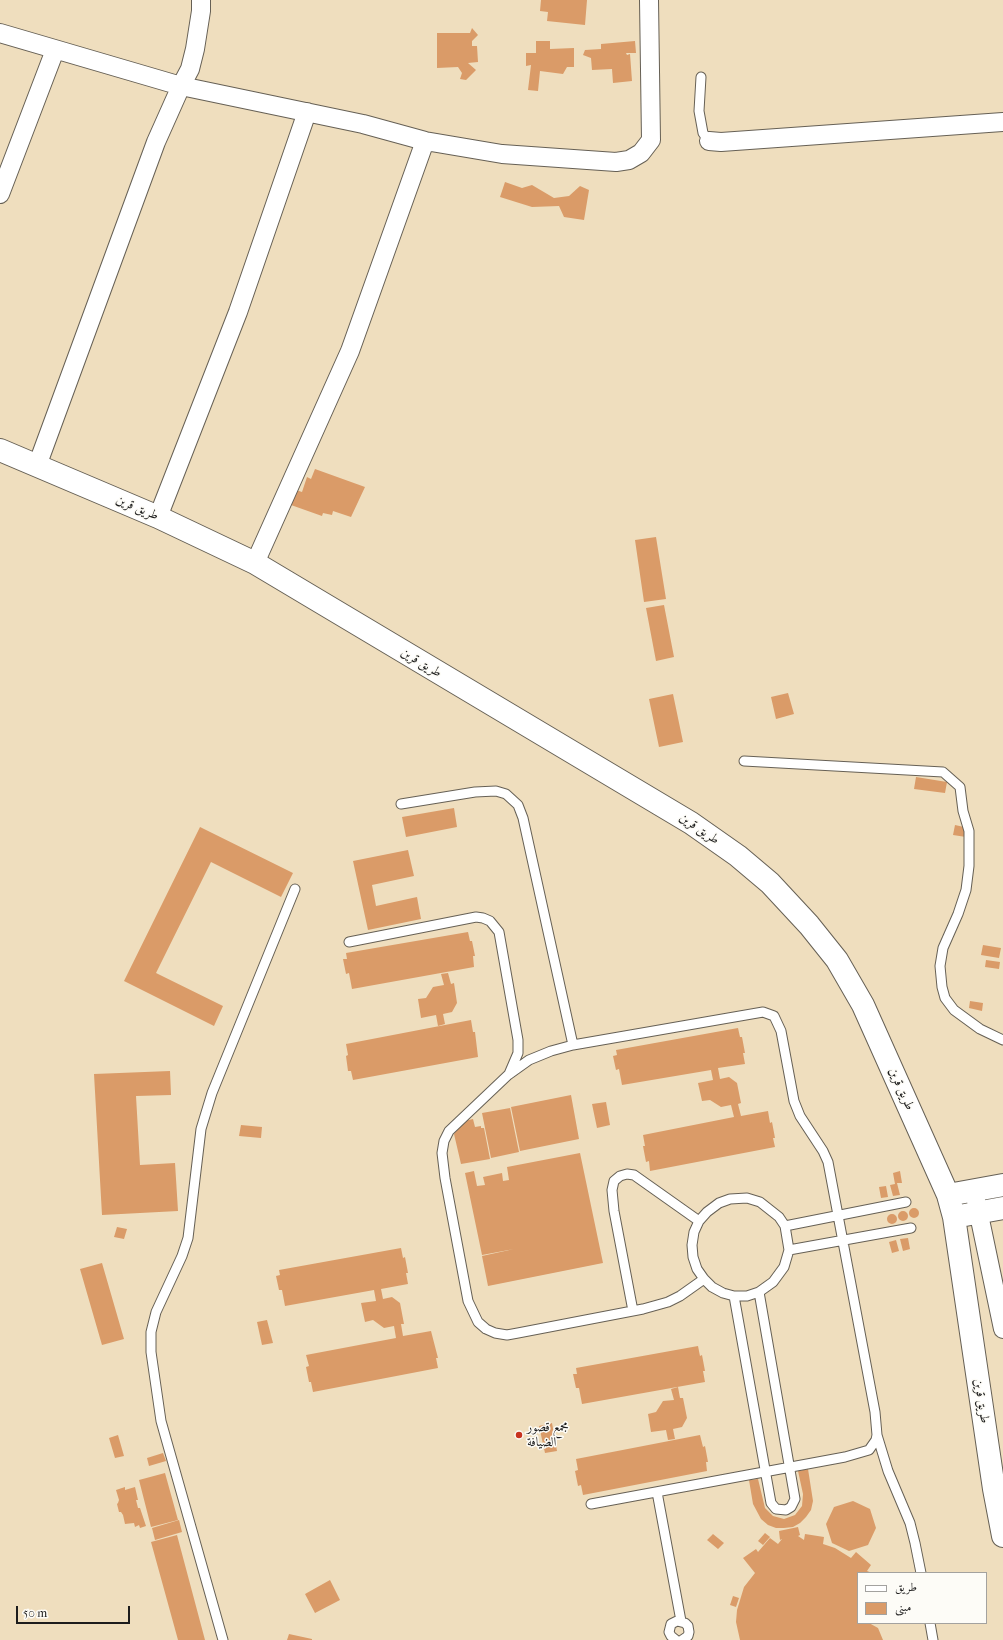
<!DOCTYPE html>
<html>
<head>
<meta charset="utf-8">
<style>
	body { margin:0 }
	#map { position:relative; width:1003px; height:1640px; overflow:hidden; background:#efdebe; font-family:"IM FELL French Canon",Amiri,serif }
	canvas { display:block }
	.legend { position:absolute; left:857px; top:1572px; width:130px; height:52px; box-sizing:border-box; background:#fdfcf7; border:1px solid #a3a29f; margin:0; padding:5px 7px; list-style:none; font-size:12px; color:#1c1c1c }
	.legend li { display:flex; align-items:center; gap:8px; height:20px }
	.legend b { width:20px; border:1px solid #a3a29f }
	.scale { position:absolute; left:16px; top:1606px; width:114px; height:18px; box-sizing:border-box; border:2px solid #1c1c1c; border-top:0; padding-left:5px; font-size:12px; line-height:14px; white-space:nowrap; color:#1c1c1c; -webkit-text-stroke:3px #fdfcf7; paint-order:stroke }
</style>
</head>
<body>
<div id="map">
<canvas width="1003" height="1640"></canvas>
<ul class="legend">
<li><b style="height:5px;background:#fff"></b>طريق</li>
<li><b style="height:11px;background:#da9b68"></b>مبنى</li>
</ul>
<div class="scale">50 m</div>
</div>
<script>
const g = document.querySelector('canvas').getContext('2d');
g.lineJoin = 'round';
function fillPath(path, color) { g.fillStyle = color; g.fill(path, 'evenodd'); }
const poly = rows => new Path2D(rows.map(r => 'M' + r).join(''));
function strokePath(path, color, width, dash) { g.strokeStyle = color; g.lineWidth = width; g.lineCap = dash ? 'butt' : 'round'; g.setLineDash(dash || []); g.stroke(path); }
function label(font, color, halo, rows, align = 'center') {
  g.font = font + ' "IM FELL French Canon",Amiri,serif'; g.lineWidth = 3; g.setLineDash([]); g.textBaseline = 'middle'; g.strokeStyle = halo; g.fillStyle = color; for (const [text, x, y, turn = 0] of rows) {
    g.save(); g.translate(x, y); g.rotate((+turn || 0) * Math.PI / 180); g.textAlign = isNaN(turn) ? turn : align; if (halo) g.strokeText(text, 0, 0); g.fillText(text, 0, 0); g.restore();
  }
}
fillPath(poly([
	[541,0,587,0,585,25,547,21,548,12,540,11],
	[472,28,478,35,472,41,472,46,477,46,478,62,468,63,476,70,466,80,460,79,462,73,458,67,437,68,437,33,470,33],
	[536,41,550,41,550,49,574,48,574,67,567,67,563,74,540,71,538,91,528,90,531,65,526,66,526,53,536,53],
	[635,41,636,53,626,53,627,55,630,54,632,81,613,83,612,69,592,70,591,58,583,55,585,50,601,49,601,44],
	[505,182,522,188,532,185,554,198,569,196,580,186,589,190,584,220,564,217,559,206,532,207,500,197],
	[315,469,365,487,351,517,333,511,332,515,323,513,322,516,291,505,296,490,302,492,307,477,311,479],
	[656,537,666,599,644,602,635,540],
	[664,605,674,657,656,661,646,608],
	[788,693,794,714,776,719,771,697],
	[673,694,683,742,659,747,649,699],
	[916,777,947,782,945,793,914,789],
	[454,808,457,827,406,837,402,817],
	[955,825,964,827,966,837,953,835],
	[200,827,293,873,281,897,211,862,156,973,223,1006,214,1026,124,981],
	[408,850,414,876,372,885,376,906,417,897,421,919,368,930,353,861],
	[468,932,470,941,472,941,475,956,473,956,474,967,352,989,349,973,346,974,343,959,347,959,346,953],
	[983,945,1001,948,999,958,981,955],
	[986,960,1000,962,999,969,985,967],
	[448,973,451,984,454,983,457,1003,452,1012,443,1014,445,1024,438,1026,436,1015,421,1018,418,999,426,998,433,987,444,985,441,974],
	[970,1001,983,1003,982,1011,969,1008],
	[471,1020,473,1032,475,1032,478,1057,353,1080,351,1071,348,1071,346,1056,348,1055,346,1044],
	[738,1028,740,1037,742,1037,745,1053,743,1053,745,1064,718,1068,720,1079,729,1077,737,1083,741,1103,738,1104,741,1116,768,1111,770,1123,772,1122,775,1138,773,1138,775,1147,650,1171,649,1161,646,1162,643,1146,645,1146,643,1135,734,1117,731,1105,721,1107,710,1100,702,1101,698,1083,713,1080,711,1070,622,1085,619,1069,616,1070,613,1056,617,1055,616,1050],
	[170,1071,171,1095,136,1096,140,1165,175,1163,178,1211,102,1215,94,1074],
	[571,1095,579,1139,520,1151,511,1107],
	[606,1102,610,1125,597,1128,592,1104],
	[510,1108,519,1152,491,1158,482,1113],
	[473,1119,475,1127,481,1126,481,1128,484,1128,490,1159,461,1164,454,1134,464,1121],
	[241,1125,262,1127,261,1138,239,1136],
	[580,1153,603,1263,488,1286,482,1256,514,1249,482,1255,465,1173,474,1171,477,1186,485,1185,483,1177,502,1173,503,1181,509,1180,507,1167],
	[900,1171,902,1183,897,1183,900,1195,893,1196,890,1185,895,1184,893,1173],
	[886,1186,888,1197,881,1198,879,1187],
	'909 1213a5 5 0 1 1 10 0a5 5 0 1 1-10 0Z',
	'898 1216a5 5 0 1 1 10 0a5 5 0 1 1-10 0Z',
	'887 1219a5 5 0 1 1 10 0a5 5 0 1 1-10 0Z',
	[117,1227,127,1229,124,1239,114,1237],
	[908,1238,910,1249,903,1251,900,1239],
	[896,1240,899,1251,892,1253,889,1242],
	[401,1248,403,1258,405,1257,408,1273,406,1273,408,1284,381,1289,383,1299,392,1297,400,1303,404,1324,401,1324,403,1336,431,1331,438,1358,436,1358,438,1368,313,1392,311,1382,309,1382,306,1367,309,1366,306,1355,396,1338,394,1326,384,1328,373,1320,365,1322,361,1303,376,1301,374,1290,285,1306,282,1290,279,1290,276,1276,280,1275,279,1270],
	[102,1263,124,1339,102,1345,80,1269],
	[267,1320,273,1343,262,1345,257,1322],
	[698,1346,700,1356,702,1355,705,1371,703,1371,705,1382,582,1404,579,1388,576,1388,573,1374,577,1374,576,1368],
	[678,1387,680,1398,683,1398,687,1418,682,1427,673,1429,675,1439,668,1440,666,1430,651,1432,648,1414,656,1412,663,1401,674,1400,671,1389],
	[552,1423,557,1451,545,1453,539,1426],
	[118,1435,124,1456,115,1458,109,1438],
	[700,1435,703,1447,705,1446,708,1462,706,1462,707,1471,583,1495,581,1485,578,1486,575,1471,578,1470,576,1459],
	[163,1453,166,1461,149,1466,147,1458],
	[808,1469,813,1501,811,1510,806,1517,800,1523,793,1527,784,1528,776,1528,768,1525,761,1519,753,1504,749,1480,758,1479,765,1508,773,1516,784,1519,795,1515,802,1506,803,1494,798,1471],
	[165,1473,178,1520,151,1527,139,1480],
	[125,1487,125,1490,135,1487,138,1500,136,1500,138,1508,140,1508,146,1526,140,1528,139,1525,135,1527,134,1523,125,1524,123,1515,121,1512,119,1512,117,1504,118,1503,119,1500,116,1490],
	[853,1501,870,1509,876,1528,868,1545,849,1551,832,1543,826,1524,834,1507],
	[179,1520,182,1532,155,1540,152,1528],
	[798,1527,800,1535,798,1536,804,1540,805,1534,824,1537,823,1544,835,1548,851,1558,856,1552,871,1565,867,1571,872,1573,858,1573,858,1623,869,1623,878,1628,883,1640,740,1640,736,1622,737,1610,744,1587,755,1573,743,1558,756,1549,758,1552,770,1538,778,1544,782,1539,780,1540,779,1531],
	[765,1533,770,1537,763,1545,758,1541],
	[713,1534,724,1543,718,1549,707,1540],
	[177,1535,205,1640,178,1640,151,1542],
	[330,1580,340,1600,315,1613,305,1594],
	[733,1596,739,1598,736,1607,730,1605],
	[289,1634,312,1639,312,1640,287,1640]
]), '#da9b68');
const lane = poly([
	[701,77,699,111,703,133,709,141],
	[744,761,943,772,960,787,963,811,969,831,969,866,966,890,958,914,943,948,940,966,942,987,945,998,954,1010,980,1029,1003,1040],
	[401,804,475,792,496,791,506,794,518,805,523,818,573,1045],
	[349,942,476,917,483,918,490,921,499,932,518,1040,518,1053,509,1074],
	[906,1202,785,1226,779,1217,760,1202,747,1198,730,1199,719,1203,707,1212,699,1221,694,1232,692,1245,693,1257,697,1269,704,1279,712,1287,723,1293,734,1296,747,1296,759,1292,773,1282,784,1267,789,1250,911,1228],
	[785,1226,789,1250],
	[734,1296,771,1503,776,1509,786,1510,791,1507,795,1499,759,1292],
	[633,1311,614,1211,612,1190,614,1181,620,1176,627,1174,634,1175,699,1221],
	[877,1435,888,1471,910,1523,915,1543,921,1573],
	[657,1492,681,1621],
	[591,1504,845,1457,869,1450,876,1440,877,1435,875,1412,828,1162,823,1151,800,1116,794,1101,781,1031,774,1016,763,1012,573,1045,551,1051,529,1060,508,1075,449,1131,444,1141,442,1153,445,1178,468,1301,478,1322,486,1329,495,1333,507,1335,518,1333,643,1309,668,1302,680,1296,704,1279],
	[930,1623,933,1640],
	[223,1640,161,1421,151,1352,151,1332,156,1312,182,1256,188,1238,201,1129,212,1093,295,889],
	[676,1640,671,1636,669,1632,671,1624,677,1621,685,1623,688,1626,689,1632,688,1636,682,1640]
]);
const street = poly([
	[0,33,181,86,190,69,195,49,201,11,201,0],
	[709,141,721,142,1003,122],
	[0,194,55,50],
	[37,466,156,142,181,86,363,124,425,141,502,154,616,162,629,160,641,153,651,140,649,0],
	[158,517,238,312,307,112],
	[255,563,350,351,425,141],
	[974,1191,1003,1329]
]);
const secondary = poly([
	[0,450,158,517,255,563,691,823,738,856,770,883,809,925,837,960,863,1005,948,1195,954,1217,994,1489,1003,1536],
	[948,1195,1003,1185],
	[954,1217,1003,1208]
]);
strokePath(lane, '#666055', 11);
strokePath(street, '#666055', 20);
strokePath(secondary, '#666055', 24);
strokePath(lane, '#fff', 9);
strokePath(street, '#fff', 18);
strokePath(secondary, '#fff', 22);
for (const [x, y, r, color] of [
	[519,1435,4,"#c8321e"]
]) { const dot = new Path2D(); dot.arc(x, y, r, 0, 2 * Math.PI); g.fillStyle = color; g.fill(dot); strokePath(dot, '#fdfcf7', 1.5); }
label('13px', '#1c1c1c', '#fdfcf7', [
	["طريق قرين",137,508,23],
	["طريق قرين",421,663,31],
	["طريق قرين",699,829,34],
	["طريق قرين",901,1089,66],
	["طريق قرين",981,1401,81]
]);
label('13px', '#1c1c1c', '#fdfcf7', [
	["مجمع قصور",527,1428],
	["الضيافة",527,1443]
], 'left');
</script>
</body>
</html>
